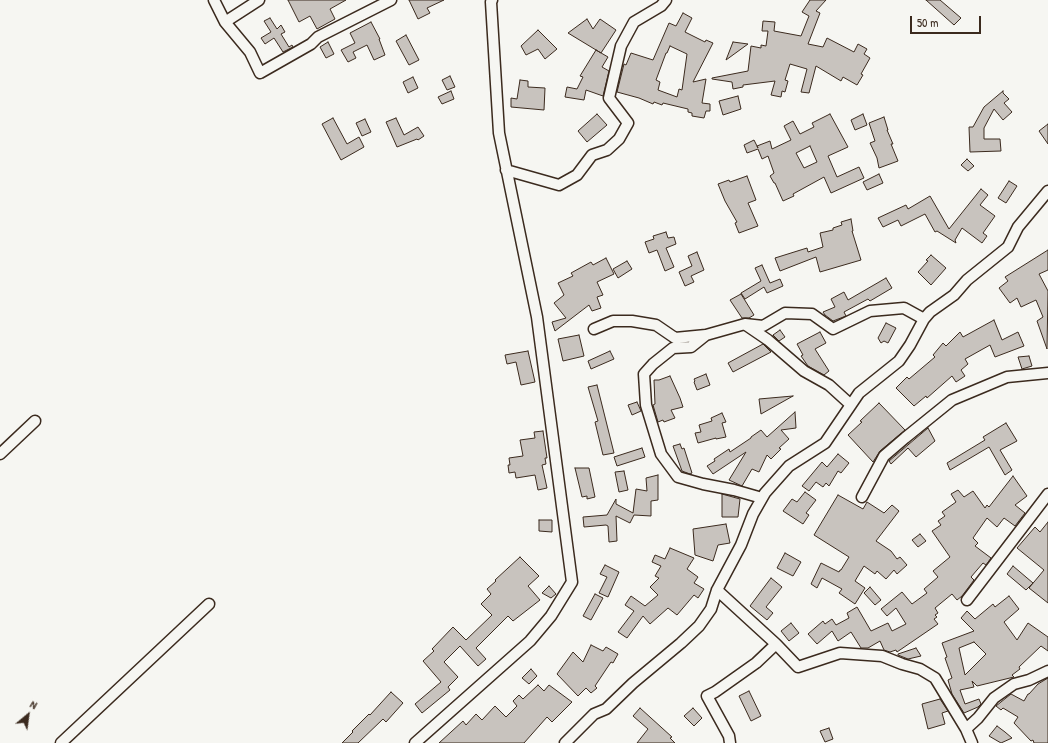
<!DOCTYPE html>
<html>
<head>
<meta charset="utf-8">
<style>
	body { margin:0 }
	#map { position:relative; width:1048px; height:743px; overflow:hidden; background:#f6f6f2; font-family:"Patrick Hand",sans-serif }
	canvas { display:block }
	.north { position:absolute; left:8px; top:695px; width:40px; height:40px; -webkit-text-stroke:3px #f6f6f2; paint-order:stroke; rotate:29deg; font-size:11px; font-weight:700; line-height:16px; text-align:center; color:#3b2a1e }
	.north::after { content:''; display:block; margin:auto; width:14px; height:18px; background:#3b2a1e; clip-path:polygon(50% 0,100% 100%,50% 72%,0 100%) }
	.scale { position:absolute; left:910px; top:16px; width:71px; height:18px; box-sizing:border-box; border:2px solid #3b2a1e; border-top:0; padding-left:5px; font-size:12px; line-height:14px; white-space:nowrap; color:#3b2a1e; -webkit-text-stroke:3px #f6f6f2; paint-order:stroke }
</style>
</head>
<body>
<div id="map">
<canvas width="1048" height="743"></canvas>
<div class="north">N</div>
<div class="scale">50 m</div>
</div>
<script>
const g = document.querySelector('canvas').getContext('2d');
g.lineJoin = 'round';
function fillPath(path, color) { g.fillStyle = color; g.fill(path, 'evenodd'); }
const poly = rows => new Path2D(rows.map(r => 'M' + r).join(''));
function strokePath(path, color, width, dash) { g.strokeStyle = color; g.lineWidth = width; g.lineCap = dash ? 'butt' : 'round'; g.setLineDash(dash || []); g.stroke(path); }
const building = poly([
	[288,0,346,0,330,9,335,19,317,29,310,16,299,22,288,0],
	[409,0,444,0,427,8,430,13,418,19,409,0],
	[810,0,826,0,816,11,820,13,808,44,823,47,827,38,854,52,858,44,867,49,864,54,870,58,861,74,863,75,857,85,843,77,841,81,816,66,809,93,801,92,807,69,790,64,785,80,788,81,785,92,782,91,781,97,771,95,775,81,743,85,743,87,733,89,732,82,712,79,712,78,748,71,751,46,761,48,761,45,766,46,768,31,762,31,763,21,775,22,774,31,801,36,809,16,802,12,810,0],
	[926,0,940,0,961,18,954,25,926,0],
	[683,13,692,18,685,32,705,42,706,40,713,43,693,82,706,79,702,103,710,104,710,111,706,111,704,118,692,116,692,113,688,112,688,109,663,103,662,105,654,102,653,104,639,98,617,92,624,64,626,65,631,53,653,60,669,23,676,26,683,13],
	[670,46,687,54,682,90,679,89,677,97,658,90,660,82,656,80,666,53,667,53,670,46],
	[270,18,277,29,281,25,285,32,281,34,289,47,292,45,293,47,283,52,274,38,265,44,261,38,271,32,264,21,270,18],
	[587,19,593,29,600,19,616,30,601,53,568,33,587,19],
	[371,22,380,39,379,39,385,55,374,60,367,45,353,52,356,58,348,62,341,50,355,43,350,33,371,22],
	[538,30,557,49,545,59,538,49,526,55,521,46,538,30],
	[406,35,419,60,409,65,396,41,406,35],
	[328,42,334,54,326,58,320,47,328,42],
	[733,42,748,44,726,60,733,42],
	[596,50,608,57,602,67,609,71,603,96,586,90,584,100,565,97,567,87,577,89,583,77,580,76,596,50],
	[450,76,455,87,447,90,442,80,450,76],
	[413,77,418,88,408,93,403,82,413,77],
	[520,80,528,81,528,87,545,88,544,110,511,107,511,98,517,99,520,80],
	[451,91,454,99,442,104,438,97,451,91],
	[1003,91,1003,93,1009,99,1004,103,1012,112,1003,120,994,109,984,128,984,139,1000,139,1001,151,970,152,969,127,973,127,984,107,1003,91],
	[738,96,741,109,723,115,719,101,738,96],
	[597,114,607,125,587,142,578,131,597,114],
	[830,114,848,147,828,156,837,177,859,167,864,178,831,193,824,177,793,194,794,196,783,201,775,183,774,183,770,176,774,173,768,156,762,159,758,149,747,153,744,145,754,140,758,148,757,146,770,141,772,149,791,140,784,126,793,121,800,134,814,127,812,123,830,114],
	[810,146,817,162,804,168,796,153,810,146],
	[863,114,867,125,855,130,851,120,863,114],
	[884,117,888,130,887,130,893,144,891,144,898,161,879,168,877,158,870,143,875,141,869,123,884,117],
	[333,118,347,144,359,137,364,147,341,160,322,124,333,118],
	[396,118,404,135,418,127,424,136,418,140,417,139,397,147,386,122,396,118],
	[365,119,371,132,362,136,356,123,365,119],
	[1048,124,1048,144,1039,131,1048,124],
	[967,159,974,166,968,171,961,165,967,159],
	[879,174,883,183,867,190,863,182,879,174],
	[747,176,756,200,748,203,758,226,739,233,735,223,737,222,725,201,718,184,729,180,730,182,747,176],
	[1009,181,1017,186,1006,203,998,198,1009,181],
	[981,189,988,195,980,205,995,216,983,233,987,236,982,243,962,228,955,240,956,243,937,231,935,232,925,214,901,226,898,220,883,227,878,218,906,205,908,209,930,196,949,229,981,189],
	[851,219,853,231,852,231,861,260,820,272,816,257,780,271,775,258,807,248,808,252,823,247,820,233,833,230,833,228,842,225,841,222,851,219],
	[666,232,668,238,674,237,676,244,666,248,674,267,665,271,657,250,649,253,645,242,654,239,653,236,666,232],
	[1048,250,1048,270,1039,274,1048,291,1047,349,1037,321,1043,317,1036,300,1021,307,1017,298,1010,303,999,288,1008,281,1005,277,1048,250],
	[697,252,704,270,691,276,694,282,685,286,679,272,692,266,688,256,697,252],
	[931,255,946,268,931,285,918,272,928,261,926,260,931,255],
	[606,258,614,274,597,282,603,295,597,297,601,308,592,311,589,305,555,331,552,322,566,318,554,303,564,295,558,283,573,276,571,273,591,262,593,265,606,258],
	[627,261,632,269,618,278,613,269,627,261],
	[762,265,770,283,780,279,783,286,767,293,764,287,745,299,741,293,761,281,755,268,762,265],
	[886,278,892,288,870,301,868,299,844,312,846,316,833,321,825,315,823,312,835,307,831,299,844,292,848,300,886,278],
	[741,294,754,315,749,318,742,318,730,300,741,294],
	[994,320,1002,340,1018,332,1024,346,995,357,990,345,965,359,968,364,961,370,965,376,956,382,952,376,927,398,926,396,914,406,896,388,907,377,909,379,935,357,933,355,943,343,946,346,960,332,963,337,994,320],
	[886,323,896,328,888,343,884,341,881,343,878,338,886,323],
	[780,330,785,337,779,341,773,335,780,330],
	[820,332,826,343,815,349,829,371,824,375,808,366,801,356,803,355,797,344,820,332],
	[579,335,584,356,563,361,558,339,579,335],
	[763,344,771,352,733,372,728,363,763,344],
	[528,351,535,382,521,385,516,362,507,364,505,355,528,351],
	[610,351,614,359,591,369,588,361,610,351],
	[1029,356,1032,366,1022,369,1018,357,1029,356],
	[706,374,710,385,697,390,694,382,695,381,694,379,706,374],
	[670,376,680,398,683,407,671,410,675,418,664,422,663,420,658,422,653,405,655,404,654,380,659,380,670,376],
	[597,385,614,453,603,455,595,422,598,421,588,387,597,385],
	[793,396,761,414,759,399,793,396],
	[637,402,641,411,632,415,628,405,637,402],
	[879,403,905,430,880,451,873,462,848,435,862,422,860,421,879,403],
	[795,412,796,428,781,430,789,439,779,448,781,449,771,459,767,455,759,472,752,469,742,486,729,480,746,452,713,474,707,466,715,461,714,459,729,449,730,452,751,438,751,437,761,430,767,437,795,412],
	[722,413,726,422,722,423,726,437,716,439,716,438,698,443,695,433,701,432,699,425,712,421,711,418,722,413],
	[1006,423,1017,441,1000,450,1012,470,1005,475,989,447,950,470,947,463,985,440,983,437,1006,423],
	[928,428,935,441,916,457,908,448,891,464,889,461,928,428],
	[543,431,547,458,545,458,546,464,542,465,547,488,538,490,535,475,516,478,515,472,509,473,508,465,510,465,509,458,523,456,520,440,535,438,534,432,543,431],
	[680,444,682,449,684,448,692,473,690,474,682,471,673,446,680,444],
	[642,448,645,457,617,466,614,457,642,448],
	[838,454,849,463,841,473,838,471,829,486,826,483,823,487,816,482,809,491,802,486,822,462,827,467,838,454],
	[575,468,589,468,595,497,587,499,587,496,582,497,575,468],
	[624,471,628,490,619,492,615,472,624,471],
	[658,475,658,500,651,501,651,516,634,515,630,523,616,516,617,541,609,542,608,526,606,525,584,527,583,517,607,515,616,499,616,504,633,513,636,489,647,491,646,478,658,475],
	[1013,476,1027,496,1015,505,1025,513,1015,526,1004,518,997,527,987,518,973,538,978,543,975,546,991,558,986,565,983,563,971,577,974,580,962,596,957,600,952,594,935,608,938,613,935,615,937,617,934,619,938,624,897,652,896,650,890,652,884,650,880,641,868,648,861,648,851,632,838,641,832,631,817,644,808,634,823,621,825,624,832,619,836,625,849,618,847,613,857,607,871,631,888,623,892,631,906,624,896,608,887,616,881,609,902,592,912,604,927,593,924,589,938,577,933,571,950,557,932,531,941,525,938,521,945,516,942,512,956,502,951,494,958,490,964,497,973,491,985,508,987,505,989,507,1013,476],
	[805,492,816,500,806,513,809,515,803,524,783,511,792,499,797,502,805,492],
	[722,494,740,499,738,517,722,517,722,494],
	[838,495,863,509,867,502,884,513,892,505,899,511,876,541,891,551,897,559,900,557,907,565,897,574,894,570,886,579,877,571,875,574,864,566,855,581,865,588,855,604,839,593,842,589,822,578,817,588,811,584,821,563,839,572,840,570,841,570,849,557,814,535,838,495],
	[539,520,552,520,552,532,539,531,539,520],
	[1048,522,1048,603,1029,588,1044,570,1017,548,1035,527,1040,532,1048,522],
	[726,524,730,543,718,545,713,561,695,555,693,529,726,524],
	[920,534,926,541,918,547,912,540,920,534],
	[670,548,694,558,687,569,698,577,694,583,704,589,698,598,694,595,677,615,668,608,650,624,643,616,627,638,618,632,634,611,625,605,631,596,645,606,658,595,650,587,659,578,655,576,661,566,652,562,655,555,665,559,670,548],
	[785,553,801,562,793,576,777,568,785,553],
	[520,557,539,576,528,586,540,600,513,621,508,616,476,648,486,659,478,666,460,646,444,662,458,677,448,687,450,690,422,713,415,704,441,682,423,661,434,651,432,649,453,627,466,640,492,615,481,604,491,594,487,589,496,581,495,580,520,557],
	[605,565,619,572,608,597,599,593,607,577,600,574,605,565],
	[1013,566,1033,583,1026,590,1007,574,1013,566],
	[771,578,782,587,766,607,773,613,767,620,750,606,771,578],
	[549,586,556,594,551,598,542,593,549,586],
	[870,587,881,600,875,605,864,593,870,587],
	[595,594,603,598,591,620,583,616,595,594],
	[1009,596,1019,609,1004,622,1017,640,1028,623,1048,637,1048,651,1041,646,1019,667,1020,669,1012,675,1014,677,977,686,972,681,974,687,960,690,965,704,979,699,981,704,978,707,964,713,952,694,948,680,952,678,945,658,947,657,942,643,974,631,961,618,967,611,975,619,993,604,995,607,1009,596],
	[974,642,986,654,965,675,959,648,974,642],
	[791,623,799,633,789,641,781,631,791,623],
	[591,645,603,651,606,647,618,654,613,663,611,662,595,686,597,688,591,693,586,688,578,696,557,674,573,652,583,662,591,645],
	[916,648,921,656,908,659,898,655,898,654,916,648],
	[531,669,537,676,529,684,522,678,531,669],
	[1048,678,1048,743,1034,743,1033,740,1031,741,1014,723,1018,717,1003,708,1001,710,996,706,1011,694,1024,701,1028,694,1029,694,1038,684,1048,678],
	[538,685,544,691,549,685,572,702,552,722,547,717,524,743,439,743,463,721,466,725,476,714,482,720,495,706,506,717,517,706,513,701,519,695,523,699,538,685],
	[749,691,761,716,751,721,739,696,749,691],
	[391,692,403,703,386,722,383,719,358,743,342,743,353,732,352,731,369,714,370,715,391,692],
	[940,699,948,711,942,713,945,724,928,729,922,704,940,699],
	[640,708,672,737,670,738,675,743,637,743,648,729,633,716,640,708],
	[693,708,702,718,694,726,684,716,693,708],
	[997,726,1005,732,1012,738,1001,743,989,736,997,726],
	[829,728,833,739,825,742,820,731,829,728]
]);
fillPath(building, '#c8c3be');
strokePath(building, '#3b2a1e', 1);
const minor = poly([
	[214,0,225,22,250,52,260,73,311,44,318,37,391,0],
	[225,22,259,0],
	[506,170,559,185,577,175,592,155,607,150,619,139,628,123,609,98,621,46,634,22,661,6,666,0],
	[746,325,768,340,804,371,829,385,851,405],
	[594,329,613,321,632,321,656,325,675,338,706,335,745,324,763,326,785,313,812,314,833,329,870,311,904,308,924,319],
	[706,335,691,347,673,348,653,364,644,374,646,405,661,454,678,477,703,484,734,490,762,498],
	[0,454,35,421],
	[862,497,884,456,905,438,952,400,1007,377,1048,373],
	[717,590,776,644,798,667,840,653,882,656,902,664,920,669,935,678,966,729,972,743],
	[967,600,1048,494],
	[966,729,978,718,994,698,1014,684,1029,680,1048,671],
	[61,743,209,604],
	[415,743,530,641,551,616,572,582,537,317,499,133,491,2,492,0],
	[565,743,594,714,606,709,633,683,681,643,699,626,711,609,717,590,741,545,753,514,765,493,789,466,825,443,859,393,899,361,910,345,924,319,930,312,954,295,967,280,1008,247,1018,227,1048,191],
	[730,743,729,736,707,696,715,692,756,663,776,644]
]);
strokePath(minor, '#3b2a1e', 13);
strokePath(minor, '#f6f6f2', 10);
</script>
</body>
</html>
